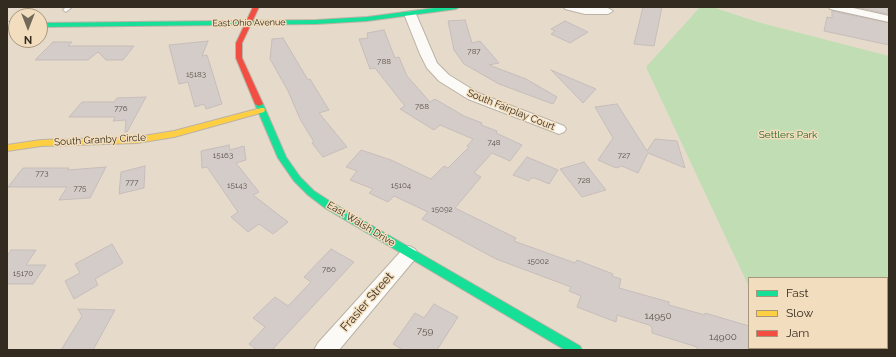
<!DOCTYPE html>
<html>
<head>
<meta charset="utf-8">
<style>
	body { margin:0 }
	#map { position:relative; width:896px; height:357px; overflow:hidden; background:#e6dbca; font-family:Raleway,sans-serif }
	canvas { display:block }
	.frame { position:absolute; inset:0; border:8px solid #332b1f; pointer-events:none }
	.legend { position:absolute; left:748px; top:277px; width:140px; height:72px; box-sizing:border-box; background:#f2ddbe; border:1px solid #a6967e; margin:0; padding:5px 7px; list-style:none; font-size:12px; color:#332b1f }
	.legend li { display:flex; align-items:center; gap:8px; height:20px }
	.legend b { width:20px; border:1px solid #a6967e }
	.north { position:absolute; left:8px; top:8px; width:40px; height:40px; box-sizing:border-box; background:#f2ddbe; border:1px solid #a6967e; border-radius:50%; rotate:180deg; font-size:11px; font-weight:700; line-height:16px; text-align:center; color:#332b1f }
	.north::after { content:''; display:block; margin:auto; width:14px; height:18px; background:#72695b; clip-path:polygon(50% 0,100% 100%,50% 72%,0 100%) }
</style>
</head>
<body>
<div id="map">
<canvas width="896" height="357"></canvas>
<div class="frame"></div>
<ul class="legend">
<li><b style="height:5px;background:#16e098"></b>Fast</li>
<li><b style="height:5px;background:#ffcf43"></b>Slow</li>
<li><b style="height:5px;background:#f24e42"></b>Jam</li>
</ul>
<div class="north">N</div>
</div>
<script>
const g = document.querySelector('canvas').getContext('2d');
g.lineJoin = 'round';
function fillPath(path, color) { g.fillStyle = color; g.fill(path, 'evenodd'); }
const poly = rows => new Path2D(rows.map(r => 'M' + r).join(''));
function strokePath(path, color, width, dash) { g.strokeStyle = color; g.lineWidth = width; g.lineCap = dash ? 'butt' : 'round'; g.setLineDash(dash || []); g.stroke(path); }
function label(font, color, halo, rows, align = 'center') {
  g.font = font + ' Raleway,sans-serif'; g.lineWidth = 3; g.setLineDash([]); g.textBaseline = 'middle'; g.strokeStyle = halo; g.fillStyle = color; for (const [text, x, y, turn = 0] of rows) {
    g.save(); g.translate(x, y); g.rotate((+turn || 0) * Math.PI / 180); g.textAlign = isNaN(turn) ? turn : align; if (halo) g.strokeText(text, 0, 0); g.fillText(text, 0, 0); g.restore();
  }
}
fillPath(poly([
	[700,7,712,7,761,23,889,56,889,350,778,350,777,348,887,348,887,278,749,278,749,287,646,67]
]), '#c1ddb3');
const building = poly([
	[643,7,662,7,654,46,634,44,643,7],
	[856,7,887,7,888,14,856,7],
	[832,11,889,23,889,45,824,31,827,17,832,18,832,11],
	[465,20,472,43,480,41,499,63,489,65,526,79,557,97,553,104,499,84,464,64,454,50,448,21,465,20],
	[565,21,588,32,570,43,551,34,555,31,551,29,565,21],
	[384,30,395,58,399,57,407,76,430,102,435,99,464,116,482,123,481,125,497,131,496,133,522,145,510,161,492,153,474,173,481,177,455,208,516,238,514,241,575,263,577,260,613,274,612,276,621,279,619,288,669,302,669,305,705,315,705,313,749,326,749,350,697,350,697,347,652,333,652,327,649,325,617,315,616,322,577,307,581,296,569,291,571,287,496,259,422,219,428,212,394,196,388,202,369,193,373,189,350,180,357,171,346,167,361,150,391,160,431,179,444,166,448,168,469,147,467,146,473,139,440,125,434,130,400,109,405,106,375,68,370,69,359,39,368,38,367,33,384,30],
	[283,38,308,80,310,79,329,110,319,113,347,147,323,157,312,143,314,142,300,119,288,91,270,59,272,39,283,38],
	[208,41,202,56,207,55,222,104,206,109,204,104,195,107,188,82,179,84,169,45,208,41],
	[53,42,72,42,68,46,134,46,123,60,106,60,98,52,88,60,35,60,53,42],
	[551,70,596,89,583,103,551,70],
	[146,97,127,132,125,132,126,120,113,121,115,117,69,117,82,102,114,102,117,98,146,97],
	[617,104,647,151,655,139,677,141,685,168,648,153,638,173,622,166,616,168,598,160,613,138,595,107,617,104],
	[229,145,230,150,244,146,246,160,236,163,259,192,253,195,288,222,273,234,259,224,248,232,231,217,238,212,207,167,202,168,201,151,229,145],
	[527,157,558,170,549,184,535,178,531,178,529,181,513,175,527,157],
	[584,162,606,190,582,197,560,169,584,162],
	[145,166,144,188,119,194,121,172,145,166],
	[106,167,90,198,59,200,67,187,8,187,23,168,69,168,68,170,106,167],
	[112,244,123,263,95,279,98,285,74,299,65,281,80,273,75,264,112,244],
	[331,249,354,262,272,350,257,350,249,344,265,327,253,318,275,297,288,306,311,282,304,277,331,249],
	[11,250,36,250,26,265,46,265,33,284,7,284,7,256,11,250],
	[434,304,458,317,437,350,403,350,393,344,415,313,424,318,434,304],
	[78,309,115,310,93,350,61,350,82,316,78,309]
]);
fillPath(building, '#d4ccc9');
strokePath(building, '#c6bdbb', 1);
const lane = poly([
	[66,7,72,7,66,12,63,10,66,7]
]);
const street = poly([
	[564,7,608,8,613,11,608,14,585,14,565,9,564,7],
	[829,7,849,7,889,16,889,22,830,9,829,7],
	[410,11,416,14,437,63,449,75,478,93,564,126,566,129,564,132,559,134,554,132,468,99,439,81,427,68,420,54,404,14,410,11],
	[7,22,16,22,16,28,7,28,7,22],
	[409,246,415,249,418,254,415,259,339,350,314,350,318,343,403,249,409,246]
]);
const fast = poly([
	[442,7,459,7,456,9,367,21,316,24,40,27,40,23,316,20,367,17,442,7],
	[256,102,259,102,263,104,286,157,300,177,314,191,331,202,580,346,582,350,565,350,325,208,308,195,294,181,278,158,255,104,256,102]
]);
const slow = poly([
	[261,108,264,108,265,110,264,112,174,137,137,143,41,146,7,151,7,145,41,140,137,137,174,131,261,108]
]);
const jam = poly([
	[253,7,259,7,242,43,242,58,263,104,259,106,255,104,236,58,236,43,253,7]
]);
strokePath(lane, '#bbb2a5', 2);
strokePath(street, '#bbb2a5', 2);
strokePath(fast, '#bbb2a5', 2);
strokePath(slow, '#bbb2a5', 2);
strokePath(jam, '#bbb2a5', 2);
fillPath(lane, '#fbfaf7');
fillPath(street, '#fbfaf7');
fillPath(fast, '#16e098');
fillPath(slow, '#ffcf43');
fillPath(jam, '#f24e42');
label('8px', '#5b534a', null, [
	["787",474,52],
	["788",384,62],
	["15183",196,75],
	["768",422,107],
	["776",121,109],
	["748",494,143],
	["15163",223,156],
	["727",624,156],
	["773",42,174],
	["728",584,181],
	["777",132,183],
	["15143",237,186],
	["15104",401,186],
	["775",80,189],
	["15092",442,210],
	["15002",538,262],
	["760",329,270],
	["15170",23,274]
]);
label('9px', '#332b1f', '#f2ddbe', [
	["East Ohio Avenue",249,23,-1]
]);
label('10px', '#332b1f', '#f2ddbe', [
	["South Fairplay Court",511,110,22],
	["South Granby Circle",100,140,-3],
	["East Walsh Drive",361,224,31]
]);
label('10px', '#226827', '#f2ddbe', [
	["Settlers Park",788,135]
]);
label('10px', '#5b534a', null, [
	["14950",658,316],
	["759",425,331],
	["14900",723,337]
]);
label('12px', '#332b1f', '#f2ddbe', [
	["Frasier Street",367,302,-49]
]);
</script>
</body>
</html>
